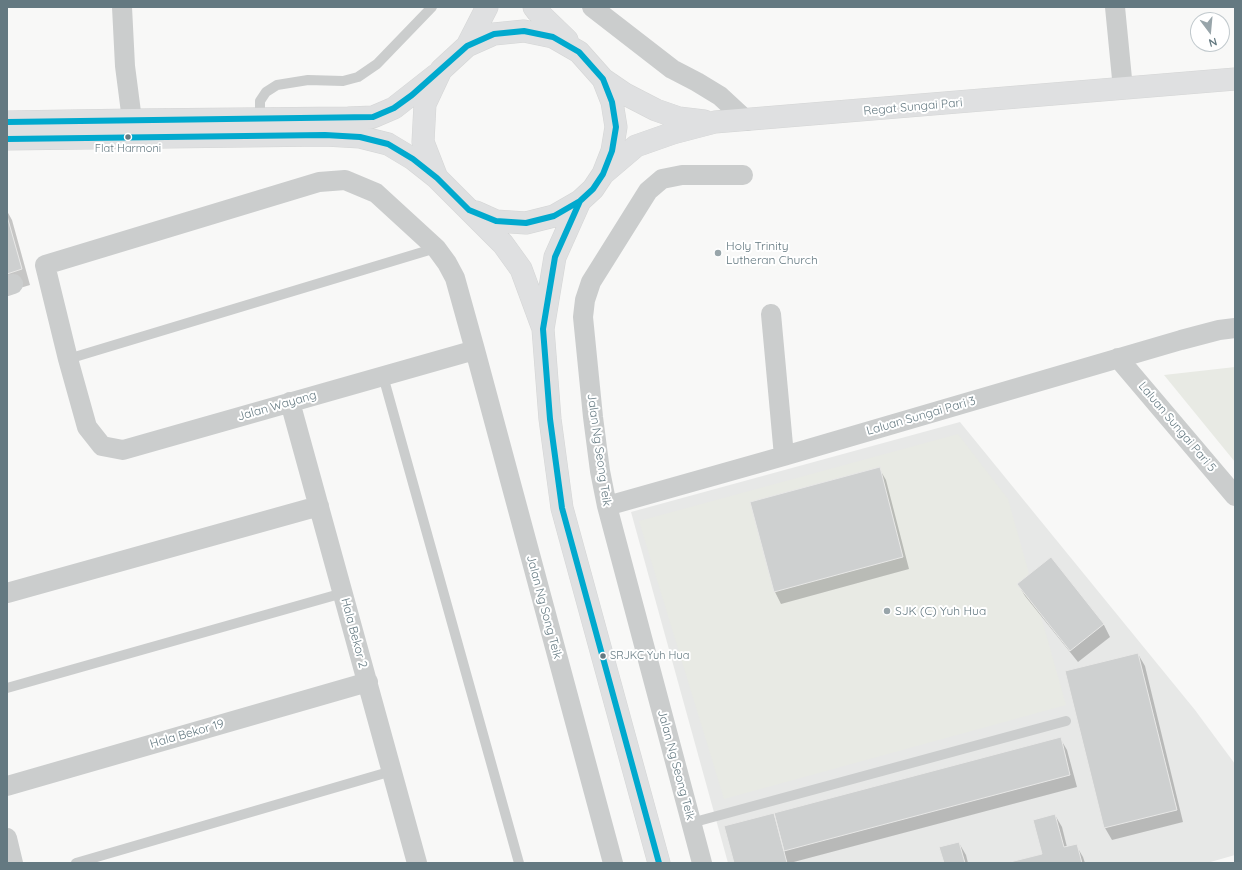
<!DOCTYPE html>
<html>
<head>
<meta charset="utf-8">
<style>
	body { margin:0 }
	#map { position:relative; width:1242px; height:870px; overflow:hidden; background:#f8f8f7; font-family:Quicksand,sans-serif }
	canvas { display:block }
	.frame { position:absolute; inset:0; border:8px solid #647981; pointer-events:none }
	.north { position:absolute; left:1190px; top:12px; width:40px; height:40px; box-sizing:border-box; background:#fff; border:1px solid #c1c9cd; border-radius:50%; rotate:164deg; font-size:11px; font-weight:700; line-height:16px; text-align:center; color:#647981 }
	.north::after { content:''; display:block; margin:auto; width:14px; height:18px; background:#98a5aa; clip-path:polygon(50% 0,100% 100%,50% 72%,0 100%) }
</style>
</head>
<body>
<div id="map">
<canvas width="1242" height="870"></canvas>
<div class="frame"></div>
<div class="north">N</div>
</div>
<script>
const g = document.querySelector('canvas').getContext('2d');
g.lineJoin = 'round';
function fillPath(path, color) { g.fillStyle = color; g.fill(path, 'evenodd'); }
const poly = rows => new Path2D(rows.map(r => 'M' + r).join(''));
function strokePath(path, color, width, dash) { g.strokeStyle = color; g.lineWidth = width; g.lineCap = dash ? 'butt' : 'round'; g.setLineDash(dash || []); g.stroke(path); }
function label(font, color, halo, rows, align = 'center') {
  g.font = font + ' Quicksand,sans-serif'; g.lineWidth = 4; g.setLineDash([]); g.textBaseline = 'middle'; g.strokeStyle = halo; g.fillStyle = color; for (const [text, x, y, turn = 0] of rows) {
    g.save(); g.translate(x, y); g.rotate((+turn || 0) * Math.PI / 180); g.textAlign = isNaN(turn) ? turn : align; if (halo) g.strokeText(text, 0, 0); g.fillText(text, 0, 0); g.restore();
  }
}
fillPath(poly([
	[960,422,1195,710,1235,764,1235,855,1207,863,728,863,631,512]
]), '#e7e8e7');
fillPath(poly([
	[1235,367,1235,462,1164,375],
	[958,434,1008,499,1066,705,724,799,639,521]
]), '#e8eae4');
fillPath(poly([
	[7,211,12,220,30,285,7,292],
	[879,468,886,480,909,569,781,604,775,592],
	[1051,558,1104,625,1110,637,1078,662,1025,596,1018,584],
	[1138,654,1145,666,1183,822,1112,840,1105,828,1066,672],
	[1060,738,1067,750,1077,787,790,863,735,863,725,827],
	[1055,815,1062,827,1067,847,1076,845,1083,857,1085,863,1010,863,1043,854],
	[959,843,966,855,968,863,945,863]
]), '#0003');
const building = poly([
	[7,216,22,269,7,274,7,216],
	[880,467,903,557,774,592,750,502,880,467],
	[1051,557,1104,624,1070,651,1017,584,1051,557],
	[1138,653,1177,810,1104,828,1065,671,1138,653],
	[1061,737,1070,775,784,851,774,813,1061,737],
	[774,813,787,863,734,863,724,826,774,813],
	[1055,814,1064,847,1077,844,1082,863,1006,863,1042,854,1033,820,1055,814],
	[959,842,965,863,944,863,939,847,959,842]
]);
fillPath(building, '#ced0d0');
strokePath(building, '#e8e8e7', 1);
const secondary = poly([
	[534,7,537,11,567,40],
	[467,46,487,7],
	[603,79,625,94,656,110,679,118,704,121],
	[7,122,132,120,348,118,373,117,394,108,436,75],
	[7,139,325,135,360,137,388,144,413,159,437,178,503,244,521,269,542,326],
	[603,174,636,146,673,133,715,122,1235,79],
	[437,178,423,142,425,104,441,70,467,46,494,34,524,31,553,37,579,52,603,79,612,102,616,127,612,151,603,174,593,189,580,201,554,216,526,223,496,221,476,212],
	[580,201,555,257,543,329,550,419,562,508,659,863]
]);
strokePath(secondary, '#d4d5d5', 23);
strokePath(poly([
	[260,119,260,101,266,92,277,85,308,80,343,81,358,77,377,64,432,7],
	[68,359,436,248],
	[383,376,519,863],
	[7,688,343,593],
	[691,823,1066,721],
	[76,863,392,771]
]), '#cbcdcd', 10);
strokePath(poly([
	[122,7,125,66,132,120,131,137],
	[592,7,672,69,697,82,720,96,747,121],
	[1115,7,1123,89],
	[7,286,13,284],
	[771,314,784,456],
	[475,350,123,450,102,446,87,427,68,359,45,265,319,182,345,180,376,193,436,248,447,263,455,278,475,350,613,863],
	[1118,358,1235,496],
	[290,402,417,863],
	[607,506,784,456,1181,340,1219,330,1235,328],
	[7,593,319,506],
	[7,786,368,682],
	[7,838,13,863],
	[702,863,607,506,600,471,593,417,583,317,585,300,591,282,648,191,662,179,682,175,743,175]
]), '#cbcdcd', 20);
strokePath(secondary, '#dfe0e1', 22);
strokePath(poly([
	[7,122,373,117,394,108,412,95,467,46,494,34,524,31,553,37,579,52,603,79,612,102,616,127,612,151,603,174,593,189,580,201,554,216,526,223,496,221,469,210,437,178,413,159,388,144,360,137,325,135,7,139],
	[580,201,555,257,543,329,550,419,562,508,659,863]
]), '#00a9ce', 6);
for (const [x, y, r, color] of [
	[128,137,3.5,"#647981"],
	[718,253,4,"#98a5aa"],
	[887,611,4,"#98a5aa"],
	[603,656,3.5,"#647981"]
]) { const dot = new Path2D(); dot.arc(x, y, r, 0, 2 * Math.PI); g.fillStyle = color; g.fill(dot); strokePath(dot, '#fff', 1.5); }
label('11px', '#647981', '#fff', [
	["Flat Harmoni",128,149],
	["SRJKC Yuh Hua",610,656,"left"]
]);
label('12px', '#647981', '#fff', [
	["Regat Sungai Pari",913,107,-5],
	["Jalan Wayang",277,406,-16],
	["Laluan Sungai Pari 3",921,416,-16],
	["Laluan Sungai Pari 5",1177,427,50],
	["Jalan Ng Seong Teik",599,450,82],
	["Jalan Ng Song Teik",544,607,75],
	["Hala Bekor 2",354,633,75],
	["Hala Bekor 19",187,734,-16],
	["Jalan Ng Seong Teik",676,765,75]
]);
label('12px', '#647981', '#fff', [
	["Holy Trinity",726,246],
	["Lutheran Church",726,260],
	["SJK (C) Yuh Hua",895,611]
], 'left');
</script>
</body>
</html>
